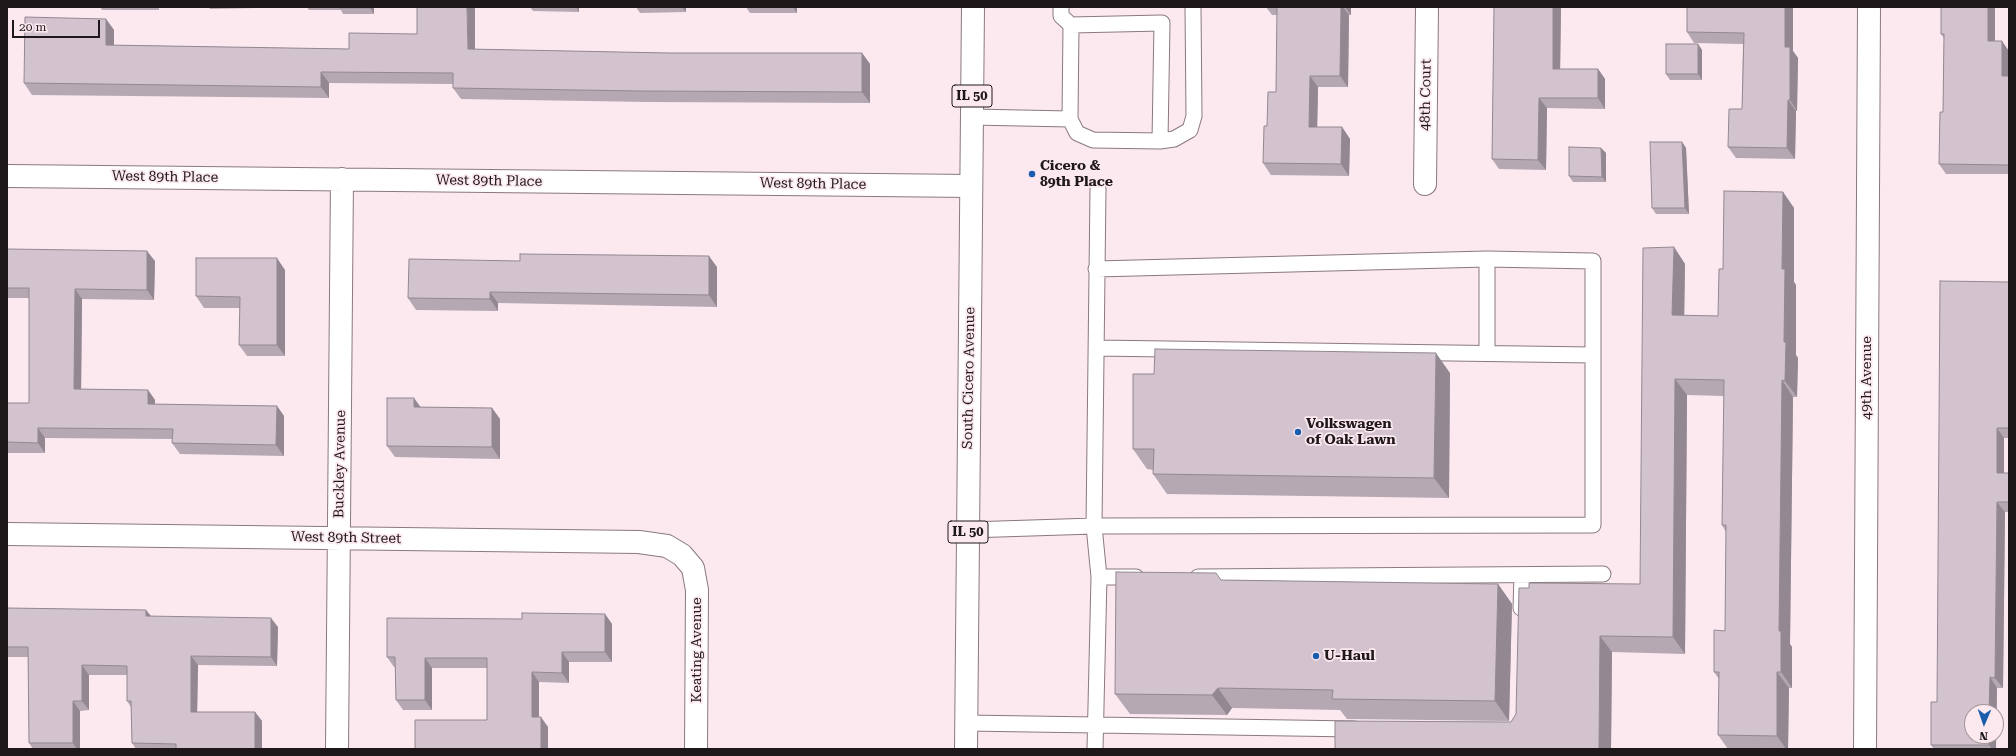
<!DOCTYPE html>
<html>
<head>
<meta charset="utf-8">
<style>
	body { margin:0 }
	#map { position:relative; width:2016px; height:756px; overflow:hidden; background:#fce9f0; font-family:"Roboto Serif",serif }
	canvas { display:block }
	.frame { position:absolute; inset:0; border:8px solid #1e181a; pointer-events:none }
	.north { position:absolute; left:1964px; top:704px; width:40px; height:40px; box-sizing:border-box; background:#fce9f0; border:1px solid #a3959a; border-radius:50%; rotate:182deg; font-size:11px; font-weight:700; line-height:16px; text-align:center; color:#1e181a }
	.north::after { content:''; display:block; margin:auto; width:14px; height:18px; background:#1a5dad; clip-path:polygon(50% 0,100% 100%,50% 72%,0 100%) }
	.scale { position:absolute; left:12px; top:20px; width:88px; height:18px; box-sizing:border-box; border:2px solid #1e181a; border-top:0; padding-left:5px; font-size:12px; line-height:14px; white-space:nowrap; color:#1e181a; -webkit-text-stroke:3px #fce9f0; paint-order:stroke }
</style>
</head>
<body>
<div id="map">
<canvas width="2016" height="756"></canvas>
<div class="frame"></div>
<div class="north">N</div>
<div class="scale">20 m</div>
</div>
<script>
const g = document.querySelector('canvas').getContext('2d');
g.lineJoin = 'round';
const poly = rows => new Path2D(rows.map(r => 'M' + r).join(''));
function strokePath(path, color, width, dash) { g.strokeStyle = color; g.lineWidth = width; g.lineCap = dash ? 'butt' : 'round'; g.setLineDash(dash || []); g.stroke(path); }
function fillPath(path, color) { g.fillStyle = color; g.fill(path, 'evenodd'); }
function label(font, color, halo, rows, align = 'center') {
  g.font = font + ' "Roboto Serif",serif'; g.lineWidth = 3.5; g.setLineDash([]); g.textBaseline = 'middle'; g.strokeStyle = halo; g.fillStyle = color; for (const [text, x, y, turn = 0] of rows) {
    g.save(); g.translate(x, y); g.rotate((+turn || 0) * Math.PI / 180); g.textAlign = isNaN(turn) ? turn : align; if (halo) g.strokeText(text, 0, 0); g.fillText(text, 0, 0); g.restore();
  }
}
const lane = poly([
	[1061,7,1061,16,1071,25],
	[1162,23,1160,141,1093,140,1077,133,1070,119,1071,25,1162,23],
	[971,117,1070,119],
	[1160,141,1174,139,1190,130,1194,116,1193,7],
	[1096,348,1593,355],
	[1487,352,1487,259],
	[968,530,1094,526,1593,525,1593,261,1487,259,1096,269],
	[1099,577,1136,577],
	[1198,577,1603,574],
	[1521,608,1522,575],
	[966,723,1355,729],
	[1095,749,1099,577,1094,526,1098,189]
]);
const street = poly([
	[7,176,971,186],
	[1425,184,1427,7],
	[7,534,639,542,667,546,682,555,693,568,697,590,696,749],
	[337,749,342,179],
	[1865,749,1869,7]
]);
const primary = poly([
	[966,749,973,7]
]);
strokePath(lane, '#8a797f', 17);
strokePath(street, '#8a797f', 24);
strokePath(primary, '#8a797f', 24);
strokePath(lane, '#fff', 15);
strokePath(street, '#fff', 22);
strokePath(primary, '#fff', 22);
fillPath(poly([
	[100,7,159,7,159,10,102,10],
	[209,7,258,7,258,8,210,9],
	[307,7,374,7,374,14,343,14,341,10,309,10],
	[530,7,579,7,579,12,533,11],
	[636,7,686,7,686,12,640,13],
	[746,7,797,7,797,13,750,13],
	[1266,7,1351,7,1351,15,1349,15,1348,87,1318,87,1317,127,1342,127,1350,139,1349,176,1271,175,1263,163,1267,126,1276,92,1277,15,1272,15],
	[1494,7,1561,7,1560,69,1598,69,1605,79,1605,109,1547,108,1546,170,1499,169,1492,159],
	[1687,7,1793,51,1798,58,1797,111,1796,111,1795,159,1736,158,1728,147,1742,109,1743,44,1694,43,1687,32],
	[1995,7,1995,41,2009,51,2009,174,1946,174,1939,164,1943,112,1944,38,1941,34],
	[106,19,114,30,114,45,349,49,475,49,669,53,862,53,870,64,870,103,648,102,461,99,453,88,453,84,329,83,329,98,32,95,24,83],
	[1698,44,1702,50,1702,80,1670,80,1666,74],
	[1682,142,1686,148,1689,214,1656,214,1652,208],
	[1601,148,1606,153,1606,182,1573,182,1569,176],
	[1783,192,1794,208,1794,282,1796,285,1796,355,1798,358,1797,397,1793,397,1790,644,1792,647,1792,688,1789,688,1788,749,1728,749,1718,735,1719,679,1714,672,1725,631,1726,532,1722,525,1724,396,1687,395,1685,654,1612,652,1611,749,1335,749,1511,722,1516,714,1529,588,1640,584,1674,247,1685,264,1684,315,1718,316,1723,269],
	[7,249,155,261,154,300,82,299,81,389,148,390,155,400,155,404,277,406,284,416,284,456,180,454,172,443,172,439,45,438,45,453,7,453,7,403,29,403,29,298,7,298],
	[717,267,717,307,498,303,498,311,416,310,408,298],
	[285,270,285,356,247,356,239,345,240,308,204,308,196,296],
	[2009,282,2009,438,2004,438,2004,473,2009,473,2009,512,2005,512,2003,688,1997,688,1996,749,1934,749,1931,745,1937,702],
	[1450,373,1449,498,1167,494,1153,474,1153,470,1147,469,1133,449],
	[421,407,492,408,500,419,500,459,395,457,387,446],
	[1221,580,1498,584,1512,604,1509,721,1347,719,1340,710,1232,708,1227,715,1130,714,1115,694],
	[7,608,146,610,151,616,278,627,277,666,198,665,197,712,255,712,262,721,262,749,136,749,132,743,131,707,127,701,127,675,89,675,89,710,80,711,80,749,33,749,29,743,28,657,7,657],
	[605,614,612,624,612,662,569,662,569,683,539,682,539,717,548,727,548,749,415,749,487,720,487,668,432,668,432,710,403,710,396,700,395,667,394,667,387,657,522,619]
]), '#b5a8b2');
fillPath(poly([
	[370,7,374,7,374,14,370,8],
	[467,7,475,7,475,60,468,49],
	[576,7,579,7,579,12],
	[682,7,686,7,686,12],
	[793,7,797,7,797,13],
	[1341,7,1343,7,1349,15,1348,87,1340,76],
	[1345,7,1351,7,1351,15],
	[1553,7,1561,7,1560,79,1553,69],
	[1785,7,1793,7,1793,51,1798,58,1797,111,1790,100,1785,47],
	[1988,7,1995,7,1995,51,1988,41],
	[106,19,114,30,114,56,106,45],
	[2002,41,2009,51,2009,86,2002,76],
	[1698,44,1702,50,1702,80,1698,74],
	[862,53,870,64,870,103,862,92],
	[1598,69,1605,79,1605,109,1598,98],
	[321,72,329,83,329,98,321,87],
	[1310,76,1318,87,1317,138,1309,127],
	[1539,98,1547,108,1546,170,1538,160],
	[1788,100,1796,111,1795,159,1787,148],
	[1342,127,1350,139,1349,176,1341,164],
	[1682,142,1686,148,1689,214,1685,208],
	[1601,148,1606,153,1606,182,1602,177],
	[1783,192,1794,208,1794,282,1796,285,1796,355,1798,358,1797,397,1785,381,1782,269],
	[1674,247,1685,264,1684,332,1672,315],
	[147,251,155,261,154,300,147,290],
	[709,256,717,267,717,307,709,295],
	[277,258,285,270,285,356,277,345],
	[75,289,82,299,81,400,74,389],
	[490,292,498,303,498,311,490,299],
	[1436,353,1450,373,1449,498,1434,478],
	[1675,379,1687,395,1685,654,1673,637],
	[1782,380,1793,397,1790,644,1792,647,1792,688,1781,672,1779,631],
	[148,390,155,400,155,415,148,404],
	[414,398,422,409,414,407],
	[277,406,284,416,284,456,276,445],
	[492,408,500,419,500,459,492,447],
	[38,428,45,438,45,453,38,443],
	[1997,428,2004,438,2004,483,1997,473],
	[1997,502,2005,512,2003,688,1995,678],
	[1498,584,1512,604,1509,721,1495,701],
	[146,610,153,619,146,616],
	[605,614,612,624,612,662,605,652],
	[271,618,278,627,277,666,271,657],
	[1600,636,1612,652,1611,749,1599,749],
	[562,652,569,662,569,683,562,673],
	[191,656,198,665,197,721,191,712],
	[425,658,432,668,432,710,425,700],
	[82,665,89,675,89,710,82,701],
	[532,672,539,682,539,727,532,717],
	[1777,672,1789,688,1788,749,1786,749,1777,736],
	[1990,677,1997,688,1996,749,1992,749,1989,745,1989,736,1996,736,1996,712,1989,712],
	[1218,688,1232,708,1227,715,1212,695],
	[73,701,80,711,80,749,77,749,73,743],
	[255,712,262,721,262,749,255,749],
	[541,717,548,727,548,749,541,749]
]), '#938891');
const building = poly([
	[339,7,370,7,370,8,339,8,339,7],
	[417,7,467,7,468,49,669,53,862,53,862,92,640,91,453,88,453,73,321,72,321,87,24,83,25,17,106,19,106,45,349,49,349,33,417,34,417,7],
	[1277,7,1341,7,1340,76,1310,76,1309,127,1342,127,1341,164,1263,163,1264,126,1267,126,1268,92,1276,92,1277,7],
	[1494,7,1553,7,1553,69,1598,69,1598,98,1539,98,1538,160,1492,159,1494,7],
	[1687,7,1785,7,1785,47,1790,47,1790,100,1788,100,1787,148,1728,147,1729,109,1742,109,1744,33,1687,32,1687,7],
	[1941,7,1988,7,1988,41,2002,41,2002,76,2009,76,2009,165,1939,164,1940,112,1943,112,1944,34,1941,34,1941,7],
	[1666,44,1698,44,1698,74,1666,74,1666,44],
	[1650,142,1682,142,1685,208,1652,208,1650,142],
	[1569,147,1601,148,1602,177,1569,176,1569,147],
	[1724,191,1783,192,1782,269,1785,269,1784,342,1786,342,1785,381,1782,380,1779,631,1781,631,1781,672,1777,672,1777,736,1718,735,1719,672,1714,672,1714,630,1725,631,1726,525,1722,525,1724,380,1675,379,1673,637,1600,636,1599,749,1335,749,1335,721,1511,722,1516,714,1519,588,1529,588,1529,583,1640,584,1643,248,1674,247,1672,315,1718,316,1719,269,1723,269,1724,191],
	[7,249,147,251,147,290,75,289,74,389,148,390,148,404,277,406,276,445,172,443,173,429,38,428,38,443,7,442,7,403,29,403,29,288,7,288,7,249],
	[520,254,709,256,709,295,490,292,490,299,408,298,409,259,520,261,520,254],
	[196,258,277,258,277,345,239,345,240,297,196,296,196,258],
	[1940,281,2009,282,2009,428,1997,428,1997,473,2009,473,2009,502,1997,502,1995,678,1990,677,1989,712,1972,712,1972,736,1989,736,1989,745,1931,745,1931,702,1937,702,1940,281],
	[1155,349,1436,353,1434,478,1153,474,1154,449,1133,449,1133,374,1154,374,1155,349],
	[387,398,414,398,414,407,492,408,492,447,387,446,387,398],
	[1116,572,1216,573,1221,580,1498,584,1495,701,1332,699,1333,690,1218,688,1212,695,1115,694,1116,572],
	[7,608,146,610,146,616,271,618,271,657,191,656,191,712,255,712,255,749,176,749,176,744,132,743,131,701,127,701,127,666,82,665,82,701,73,701,73,743,29,743,28,647,7,647,7,608],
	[522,613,605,614,605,652,562,652,562,673,532,672,532,717,541,717,541,749,415,749,415,720,487,720,487,658,425,658,425,700,396,700,395,657,387,657,387,618,522,619,522,613]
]);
fillPath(building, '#d2c3cf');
strokePath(building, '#938891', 1);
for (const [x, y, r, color] of [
	[1032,174,4,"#1a5dad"],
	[1298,432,4,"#1a5dad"],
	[1316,656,4,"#1a5dad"]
]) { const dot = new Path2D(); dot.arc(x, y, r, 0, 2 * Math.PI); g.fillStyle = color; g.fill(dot); strokePath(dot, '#fce9f0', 1.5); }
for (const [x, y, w] of [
	[972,96,40],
	[968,532,40]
]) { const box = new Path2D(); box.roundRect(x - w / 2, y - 11, w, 22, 3); g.fillStyle = '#fce9f0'; g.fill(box); strokePath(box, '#1e181a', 1); }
label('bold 13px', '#1e181a', null, [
	["IL 50",972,96],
	["IL 50",968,532]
]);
label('14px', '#1e181a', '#fce9f0', [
	["48th Court",1426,95,-89],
	["West 89th Place",165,177,1],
	["West 89th Place",489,181,1],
	["West 89th Place",813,184,1],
	["South Cicero Avenue",969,378,-89],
	["49th Avenue",1867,378,-90],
	["Buckley Avenue",340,464,-89],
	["West 89th Street",346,538,1],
	["Keating Avenue",697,650,-90]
]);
label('bold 14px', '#1e181a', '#fce9f0', [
	["Cicero &",1040,166],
	["89th Place",1040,182],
	["Volkswagen",1306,424],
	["of Oak Lawn",1306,440],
	["U-Haul",1324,656]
], 'left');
</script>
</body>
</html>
